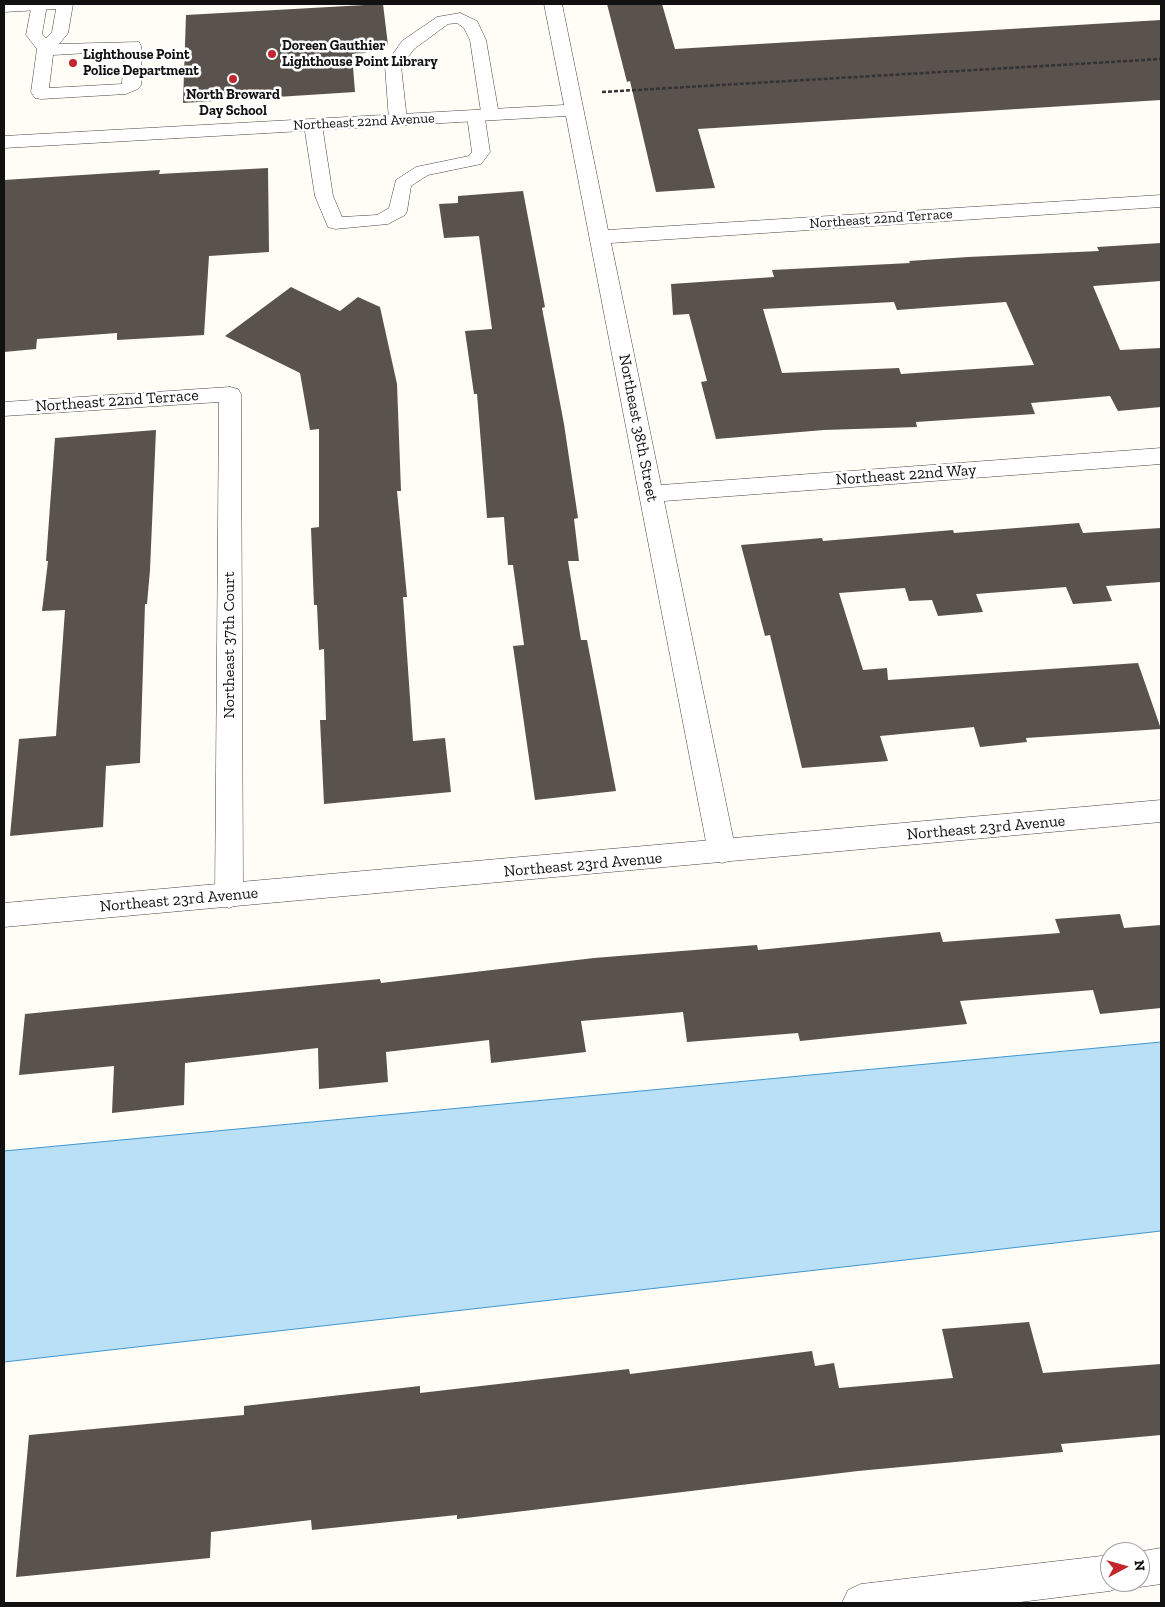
<!DOCTYPE html>
<html>
<head>
<meta charset="utf-8">
<style>
	body { margin:0 }
	#map { position:relative; width:1165px; height:1607px; overflow:hidden; background:#fffdf5; font-family:"Zilla Slab",serif }
	canvas { display:block }
	.frame { position:absolute; inset:0; border:5px solid #111; pointer-events:none }
	.north { position:absolute; left:1100px; top:1542px; width:50px; height:50px; box-sizing:border-box; background:#fff; border:1px solid #a0a0a0; border-radius:50%; rotate:84deg; font-size:14px; font-weight:700; line-height:20px; text-align:center; color:#111 }
	.north::after { content:''; display:block; margin:auto; width:18px; height:22px; background:#c4262e; clip-path:polygon(50% 0,100% 100%,50% 72%,0 100%) }
</style>
</head>
<body>
<div id="map">
<canvas width="1165" height="1607"></canvas>
<div class="frame"></div>
<div class="north">N</div>
</div>
<script>
const g = document.querySelector('canvas').getContext('2d');
g.lineJoin = 'round';
function fillPath(path, color) { g.fillStyle = color; g.fill(path, 'evenodd'); }
const poly = rows => new Path2D(rows.map(r => 'M' + r).join(''));
function strokePath(path, color, width, dash) { g.strokeStyle = color; g.lineWidth = width; g.lineCap = dash ? 'butt' : 'round'; g.setLineDash(dash || []); g.stroke(path); }
function label(font, color, halo, rows, align = 'center') {
  g.font = font + ' "Zilla Slab",serif'; g.lineWidth = 5; g.setLineDash([]); g.textBaseline = 'middle'; g.strokeStyle = halo; g.fillStyle = color; for (const [text, x, y, turn = 0] of rows) {
    g.save(); g.translate(x, y); g.rotate((+turn || 0) * Math.PI / 180); g.textAlign = isNaN(turn) ? turn : align; if (halo) g.strokeText(text, 0, 0); g.fillText(text, 0, 0); g.restore();
  }
}
const water = poly([
	[1161,1042,1161,1231,4,1362,4,1151,1161,1042]
]);
fillPath(water, '#b9e0f7');
strokePath(water, '#3f96cf', 1);
fillPath(poly([
	[383,4,388,45,365,46,366,53,352,54,355,92,183,103,186,15],
	[607,4,662,4,675,49,1161,20,1161,100,698,129,715,188,656,192,630,81,627,82],
	[268,168,269,252,209,256,204,335,117,340,117,333,37,339,36,349,4,352,4,180,160,170,159,174],
	[523,191,545,307,542,308,564,424,578,518,574,519,579,561,568,561,581,640,587,640,616,791,535,800,513,646,524,645,513,565,508,565,504,517,487,518,477,394,474,394,465,331,492,329,479,236,444,238,439,204,458,203,458,196],
	[1161,243,1161,281,1093,286,1120,350,1161,348,1161,407,1118,411,1110,396,1031,403,1035,414,916,422,917,427,824,430,716,439,701,382,707,381,689,314,673,315,671,284,774,277,772,270,910,263,909,261,968,257,1099,251,1097,247],
	[894,302,897,310,1006,302,1034,365,901,374,899,368,782,373,763,309],
	[291,287,340,311,358,297,380,307,397,384,401,491,397,491,407,597,403,597,413,741,445,738,451,792,324,804,320,720,326,720,324,649,319,650,317,605,314,605,311,528,319,527,319,429,310,430,300,373,225,336],
	[156,430,150,570,147,604,145,604,140,763,106,766,103,827,10,836,19,739,56,736,65,610,42,611,48,561,46,561,55,438],
	[1079,523,1083,533,1161,528,1161,582,1106,586,1112,601,1073,604,1066,587,976,594,983,612,938,616,932,600,909,601,905,588,839,593,863,670,887,668,888,680,1138,663,1161,729,1026,738,1027,742,980,747,974,727,880,736,888,761,802,768,770,635,765,636,741,545,822,538,823,541,953,530,954,533],
	[1120,914,1124,928,1161,925,1161,1008,1100,1014,1093,990,960,1001,967,1024,800,1041,798,1033,687,1042,683,1012,581,1021,586,1052,491,1063,489,1040,386,1052,388,1082,319,1089,318,1048,185,1063,184,1105,112,1113,114,1066,19,1075,25,1014,380,979,381,983,594,958,757,945,758,950,940,932,943,942,1060,933,1055,919],
	[1029,1322,1043,1373,1161,1364,1161,1435,1061,1444,1063,1452,858,1471,457,1519,457,1515,312,1530,311,1520,211,1532,210,1558,16,1577,29,1435,244,1415,244,1406,420,1386,420,1393,629,1369,630,1374,812,1351,815,1366,834,1363,839,1388,953,1378,942,1329]
]), '#5a524d');
const service = poly([
	[32,4,47,5,42,34,46,38,52,32,57,4,73,4,68,33,59,44,139,42,141,46,141,85,138,89,126,94,41,99,35,98,31,92,37,49,26,35,32,4],
	[124,51,122,84,49,88,53,55,124,51],
	[460,13,477,21,486,40,499,115,496,119,485,119,490,152,481,164,428,175,411,186,407,211,405,215,388,224,335,229,328,227,315,196,304,125,307,121,319,121,322,125,333,196,342,217,377,215,389,208,396,180,416,167,469,156,472,152,467,116,470,112,481,112,470,40,464,28,457,23,448,24,414,49,401,66,407,120,404,124,392,124,389,120,385,66,402,41,437,17,460,13]
]);
const minor = poly([
	[4,4,66,4,63,8,57,9,4,12,4,4],
	[544,4,562,4,608,230,1161,195,1161,207,611,243,661,485,1161,448,1161,464,664,501,736,852,732,860,722,863,712,860,708,852,566,116,4,148,4,136,564,105,544,4],
	[230,387,238,389,241,394,243,896,239,904,229,908,219,904,215,896,219,402,4,416,4,402,230,387],
	[1161,1548,1161,1584,1140,1587,1127,1582,1140,1582,1140,1552,1137,1552,1161,1548],
	[1110,1555,1110,1582,1125,1582,1123,1586,1110,1591,1012,1603,842,1603,848,1590,861,1584,1110,1555]
]);
const tertiary = poly([
	[1161,800,1161,822,4,927,4,903,1161,800]
]);
strokePath(service, '#444', 1);
strokePath(minor, '#444', 1);
strokePath(tertiary, '#444', 1);
strokePath(poly([
	[602,92,1161,59]
]), '#333', 2.5, [4, 2]);
fillPath(service, '#fff');
fillPath(minor, '#fff');
fillPath(tertiary, '#fff');
for (const [x, y, r, color] of [
	[272,54,5,"#c4262e"],
	[73,63,5,"#c4262e"],
	[233,79,5,"#c4262e"]
]) { const dot = new Path2D(); dot.arc(x, y, r, 0, 2 * Math.PI); g.fillStyle = color; g.fill(dot); strokePath(dot, '#fff', 2); }
label('bold 14px', '#111', '#fff', [
	["Doreen Gauthier",282,46],
	["Lighthouse Point Library",282,62],
	["Lighthouse Point",83,55],
	["Police Department",83,71],
	["North Broward",233,95,"center"],
	["Day School",233,111,"center"]
], 'left');
label('14px', '#111', '#fff', [
	["Northeast 22nd Avenue",364,122,-3],
	["Northeast 22nd Terrace",881,219,-4]
]);
label('16px', '#111', '#fff', [
	["Northeast 22nd Terrace",117,401,-4],
	["Northeast 38th Street",638,428,79],
	["Northeast 22nd Way",906,475,-4],
	["Northeast 37th Court",229,645,-90],
	["Northeast 23rd Avenue",986,828,-5],
	["Northeast 23rd Avenue",583,865,-5],
	["Northeast 23rd Avenue",179,900,-5]
]);
</script>
</body>
</html>
